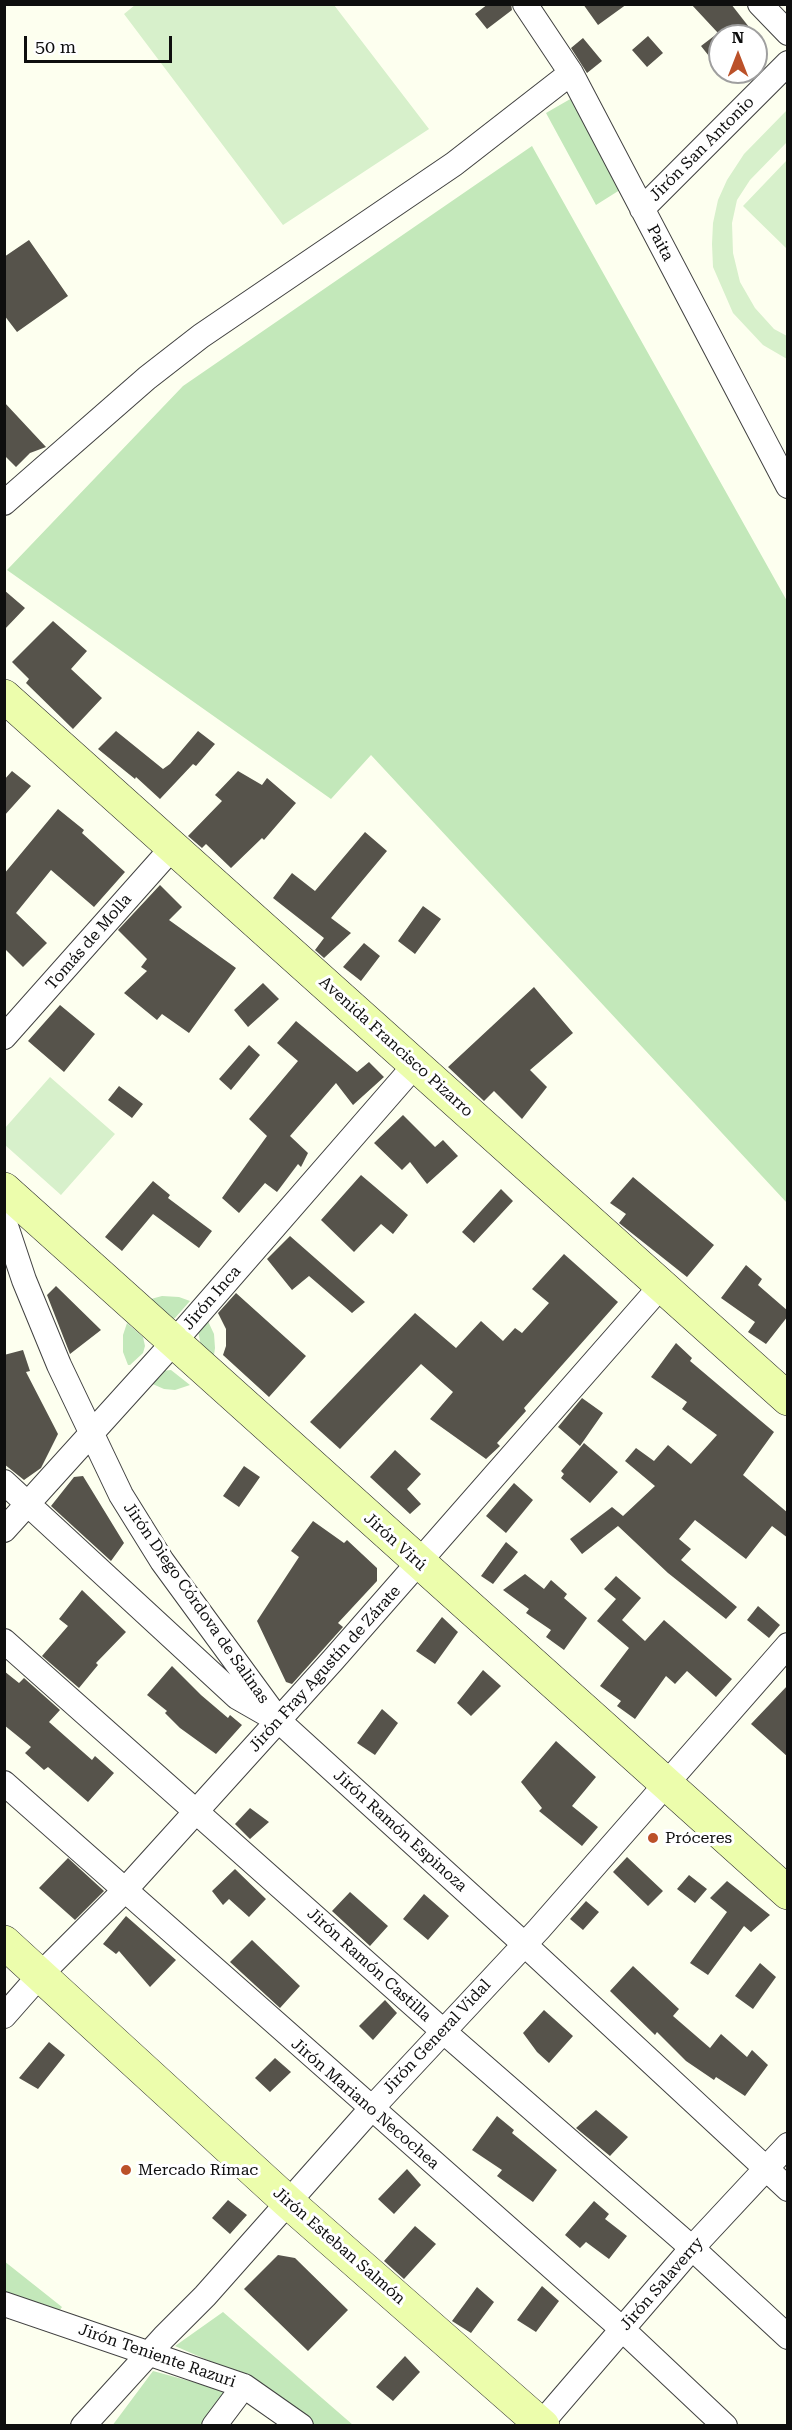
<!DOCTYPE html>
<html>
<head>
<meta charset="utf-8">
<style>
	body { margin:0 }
	#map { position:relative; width:792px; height:2430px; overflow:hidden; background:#fdffef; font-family:"Roboto Serif",serif }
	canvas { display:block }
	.frame { position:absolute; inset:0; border:6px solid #0e0e0e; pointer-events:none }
	.north { position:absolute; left:708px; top:24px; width:60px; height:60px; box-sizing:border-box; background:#fff; border:2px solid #9f9f9f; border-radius:50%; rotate:0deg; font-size:16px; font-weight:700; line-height:24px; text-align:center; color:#0e0e0e }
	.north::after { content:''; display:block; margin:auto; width:21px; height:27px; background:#bb5129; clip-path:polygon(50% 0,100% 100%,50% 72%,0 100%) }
	.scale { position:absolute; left:24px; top:36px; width:148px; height:27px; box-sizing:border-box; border:3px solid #0e0e0e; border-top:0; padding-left:8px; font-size:18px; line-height:21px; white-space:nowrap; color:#0e0e0e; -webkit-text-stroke:4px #fff; paint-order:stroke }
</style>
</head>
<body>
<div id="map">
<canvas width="792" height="2430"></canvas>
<div class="frame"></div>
<div class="north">N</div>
<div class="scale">50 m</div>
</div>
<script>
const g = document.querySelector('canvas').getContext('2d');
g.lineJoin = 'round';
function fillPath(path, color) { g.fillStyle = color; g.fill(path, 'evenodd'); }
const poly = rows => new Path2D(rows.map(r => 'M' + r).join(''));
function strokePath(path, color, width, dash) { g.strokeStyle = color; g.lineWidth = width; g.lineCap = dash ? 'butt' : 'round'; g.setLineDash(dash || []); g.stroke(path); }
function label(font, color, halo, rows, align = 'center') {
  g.font = font + ' "Roboto Serif",serif'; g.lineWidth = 6; g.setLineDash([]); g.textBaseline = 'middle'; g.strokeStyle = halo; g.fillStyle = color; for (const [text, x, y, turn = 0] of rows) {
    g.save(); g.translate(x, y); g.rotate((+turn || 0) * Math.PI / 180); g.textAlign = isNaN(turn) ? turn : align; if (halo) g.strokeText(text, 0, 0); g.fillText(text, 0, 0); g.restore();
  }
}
fillPath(poly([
	[572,98,623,188,596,205,546,113],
	[532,146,787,601,787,1203,371,755,331,799,7,570,183,386],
	[162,1296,179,1297,190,1301,175,1318,170,1320,151,1299],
	[206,1317,214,1334,215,1348,213,1362,201,1346,198,1331],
	[127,1323,143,1337,145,1346,143,1353,130,1365,128,1365,123,1352,123,1335],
	[171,1370,190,1385,175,1390,164,1389,148,1382,160,1371],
	[4,2261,62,2307,53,2319,5,2301],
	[223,2312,353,2425,314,2425,228,2369,175,2346],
	[153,2371,230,2392,207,2425,112,2426]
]), '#c3e8ba');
fillPath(poly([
	[135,5,334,5,429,129,283,225,124,14],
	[787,110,787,142,750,180,737,200,732,223,733,253,740,282,755,308,774,329,787,336,787,359,763,345,733,313,713,267,712,244,713,223,718,200,727,180,744,154],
	[787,160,787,249,743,206],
	[50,1077,115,1134,61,1195,5,1145,5,1128]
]), '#d7f0cb');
fillPath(poly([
	[488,4,511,4,512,10,487,29,475,14],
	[583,4,627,4,598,25],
	[691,4,731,4,756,36,720,35,720,70,701,46,718,33],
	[648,36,663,53,647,67,632,50],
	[583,38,602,61,587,73,571,48],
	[29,240,68,296,17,332,4,315,4,257],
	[4,402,46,447,30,453,16,467,4,455],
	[4,590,25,608,4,630],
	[53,621,87,651,71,669,102,698,73,729,26,683,29,679,12,662],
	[116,731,163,769,170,764,198,731,215,744,196,766,193,764,160,799,136,777,135,779,98,749],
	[12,771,31,786,4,816,4,780],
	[238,771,262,785,267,778,296,803,264,840,262,838,231,868,206,844,202,848,188,836,222,801,215,795],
	[58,809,84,830,82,833,125,872,94,907,51,870,16,913,47,943,23,967,4,948,4,874],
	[365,832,387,851,331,918,351,933,324,958,315,950,324,938,273,898,292,873,315,891],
	[160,885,182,907,169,920,236,968,189,1033,162,1014,157,1020,124,993,147,971,141,967,147,959,118,930],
	[423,906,441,919,415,954,398,941],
	[364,943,380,956,361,981,343,967],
	[263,983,279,999,248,1027,234,1010],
	[534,987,573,1033,530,1070,547,1087,522,1119,494,1091,484,1101,448,1067],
	[60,1005,95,1034,64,1072,28,1041],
	[296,1021,357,1072,369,1062,384,1077,353,1105,336,1083,290,1136,308,1153,301,1167,298,1164,277,1192,265,1183,239,1213,222,1198,267,1136,249,1119,298,1061,277,1043],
	[249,1045,260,1055,231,1090,219,1079],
	[119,1086,143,1104,132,1118,108,1100],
	[403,1115,435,1147,443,1140,458,1156,427,1184,410,1162,402,1170,374,1143],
	[361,1175,408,1215,393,1234,381,1224,354,1252,321,1220],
	[633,1177,714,1245,687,1277,619,1223,626,1214,610,1203],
	[153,1181,170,1195,168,1198,212,1231,199,1248,153,1214,122,1251,105,1237],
	[501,1189,513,1201,474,1243,462,1232],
	[290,1236,365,1302,352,1313,309,1276,292,1290,267,1259],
	[564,1254,618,1302,524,1408,526,1411,497,1443,500,1446,486,1459,430,1419,453,1392,421,1364,340,1449,310,1422,415,1313,456,1348,481,1321,503,1341,515,1328,522,1333,549,1303,532,1289],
	[746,1265,762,1279,758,1285,788,1311,788,1316,766,1344,748,1332,755,1322,721,1298],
	[56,1286,101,1330,70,1354,47,1295],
	[236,1293,306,1356,269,1397,223,1355,226,1346,226,1329,218,1313],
	[676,1343,692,1358,690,1361,774,1432,743,1475,788,1513,788,1538,772,1526,746,1559,695,1520,679,1539,691,1549,681,1560,737,1607,726,1619,668,1573,618,1526,582,1554,570,1539,612,1507,623,1516,655,1486,625,1461,636,1448,654,1461,668,1445,691,1464,717,1435,682,1409,687,1402,651,1377],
	[23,1350,30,1371,26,1372,58,1434,41,1468,24,1480,4,1464,4,1355],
	[582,1398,603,1413,580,1446,558,1427],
	[584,1443,618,1472,590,1503,561,1478,564,1474,561,1471],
	[395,1450,421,1474,407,1489,421,1504,410,1514,370,1477],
	[244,1466,260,1477,239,1507,223,1496],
	[83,1476,124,1543,111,1561,51,1506,74,1477],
	[514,1483,533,1500,506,1533,486,1516],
	[313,1521,344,1543,347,1540,377,1568,377,1581,338,1623,343,1627,292,1684,286,1682,257,1621,299,1557,291,1551],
	[506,1542,518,1552,493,1584,481,1576],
	[525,1574,544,1589,551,1580,567,1594,564,1598,587,1618,564,1650,546,1637,551,1630,526,1613,529,1609,503,1590],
	[616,1576,641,1598,622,1620,645,1641,664,1620,732,1679,716,1697,687,1671,675,1684,666,1676,635,1719,617,1706,621,1701,600,1686,629,1648,597,1621,616,1599,604,1589],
	[82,1590,126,1632,96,1663,98,1665,79,1688,42,1656,68,1626,59,1619],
	[758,1606,780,1625,769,1638,747,1620],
	[442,1617,458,1632,435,1664,416,1651],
	[172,1666,201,1695,228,1718,230,1715,242,1725,216,1754,180,1728,165,1713,167,1711,147,1695],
	[483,1670,501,1686,471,1716,457,1703],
	[4,1671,19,1683,24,1678,60,1710,49,1722,92,1760,95,1756,114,1773,88,1802,48,1767,44,1770,25,1753,31,1747,4,1725],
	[788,1685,788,1757,751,1724],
	[382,1709,398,1723,375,1755,357,1743],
	[556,1741,596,1777,572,1806,598,1827,582,1846,539,1811,542,1808,521,1782],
	[250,1808,269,1822,250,1839,235,1824],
	[627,1857,663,1891,648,1906,613,1872],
	[68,1858,104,1891,75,1920,39,1888],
	[235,1869,266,1899,249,1917,229,1899,223,1905,212,1891],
	[689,1875,707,1889,695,1903,677,1889],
	[727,1881,770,1915,751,1932,744,1926,708,1975,690,1963,727,1912,710,1898],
	[350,1892,388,1926,370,1946,332,1911],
	[424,1894,449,1916,428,1940,403,1919],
	[586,1901,599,1912,583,1930,570,1919],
	[126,1916,176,1960,150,1987,119,1951,116,1954,103,1944],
	[252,1940,300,1986,280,2008,230,1962],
	[760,1963,776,1977,753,2009,735,1996],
	[633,1966,679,2009,673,2016,710,2048,721,2034,747,2057,752,2050,768,2065,745,2096,716,2077,714,2080,686,2061,657,2032,655,2035,610,1991],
	[385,2000,397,2013,373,2040,359,2026],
	[544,2010,573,2036,549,2063,537,2052,523,2033],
	[49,2042,65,2055,38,2089,19,2078],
	[275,2058,291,2072,270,2092,255,2078],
	[596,2110,628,2137,610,2156,576,2128],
	[497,2116,514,2130,512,2133,557,2170,533,2202,497,2176,502,2170,472,2150],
	[407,2169,421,2185,394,2214,378,2199],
	[228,2200,247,2215,230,2234,212,2218],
	[594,2201,609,2214,605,2219,627,2236,609,2259,586,2242,580,2248,565,2235],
	[415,2226,436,2244,404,2279,384,2261],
	[278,2255,295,2258,348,2310,308,2351,244,2289],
	[542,2286,559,2301,536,2332,517,2320],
	[477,2287,494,2302,471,2333,452,2321],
	[405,2356,420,2372,393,2401,376,2387]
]), '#56534b');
const street = poly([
	[525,4,571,73,788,486],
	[760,4,788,33],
	[642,209,788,63],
	[4,503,147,378,201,336,454,164,571,73],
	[4,1037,173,847],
	[4,1220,24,1280,59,1365,121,1495,162,1561,274,1714],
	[4,1482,237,1697,279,1721,524,1944,788,2189],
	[4,1530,174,1342,416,1064],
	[4,1641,443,2031,692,2248,788,2337],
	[4,1783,622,2329,725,2426],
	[4,2016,41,1974,125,1890,333,1660,661,1286],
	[4,2304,244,2386,301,2426],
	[83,2426,164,2337,205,2296,371,2109,539,1929,788,1645],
	[214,2426,244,2386],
	[539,2426,692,2248,788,2145]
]);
const secondary = poly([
	[4,696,788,1399],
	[4,1189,788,1893],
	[4,1942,288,2202,543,2426]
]);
strokePath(street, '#414141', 26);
strokePath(secondary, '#303030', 34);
strokePath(street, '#fff', 24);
strokePath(secondary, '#ecfdac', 33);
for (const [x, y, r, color] of [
	[653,1838,6,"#bb5129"],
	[126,2170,6,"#bb5129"]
]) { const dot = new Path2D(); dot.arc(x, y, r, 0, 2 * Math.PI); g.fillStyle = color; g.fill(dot); strokePath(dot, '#fff', 2); }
label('16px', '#0e0e0e', '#fff', [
	["Jirón San Antonio",702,149,-45],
	["Paita",660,243,62],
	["Tomás de Molla",89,942,-49],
	["Avenida Francisco Pizarro",396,1047,42],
	["Jirón Inca",212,1298,-49],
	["Jirón Virú",395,1542,42],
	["Jirón Diego Córdova de Salinas",196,1603,55],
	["Jirón Fray Agustín de Zárate",325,1669,-48],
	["Jirón Ramón Espinoza",400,1831,42],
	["Jirón Ramón Castilla",369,1965,42],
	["Jirón General Vidal",437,2037,-47],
	["Jirón Mariano Necochea",365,2104,41],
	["Jirón Esteban Salmón",339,2246,41],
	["Jirón Salaverry",662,2284,-49],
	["Jirón Teniente Razuri",157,2356,19]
]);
label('16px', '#0e0e0e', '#fff', [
	["Próceres",665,1838],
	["Mercado Rímac",138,2170]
], 'left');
</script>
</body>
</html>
